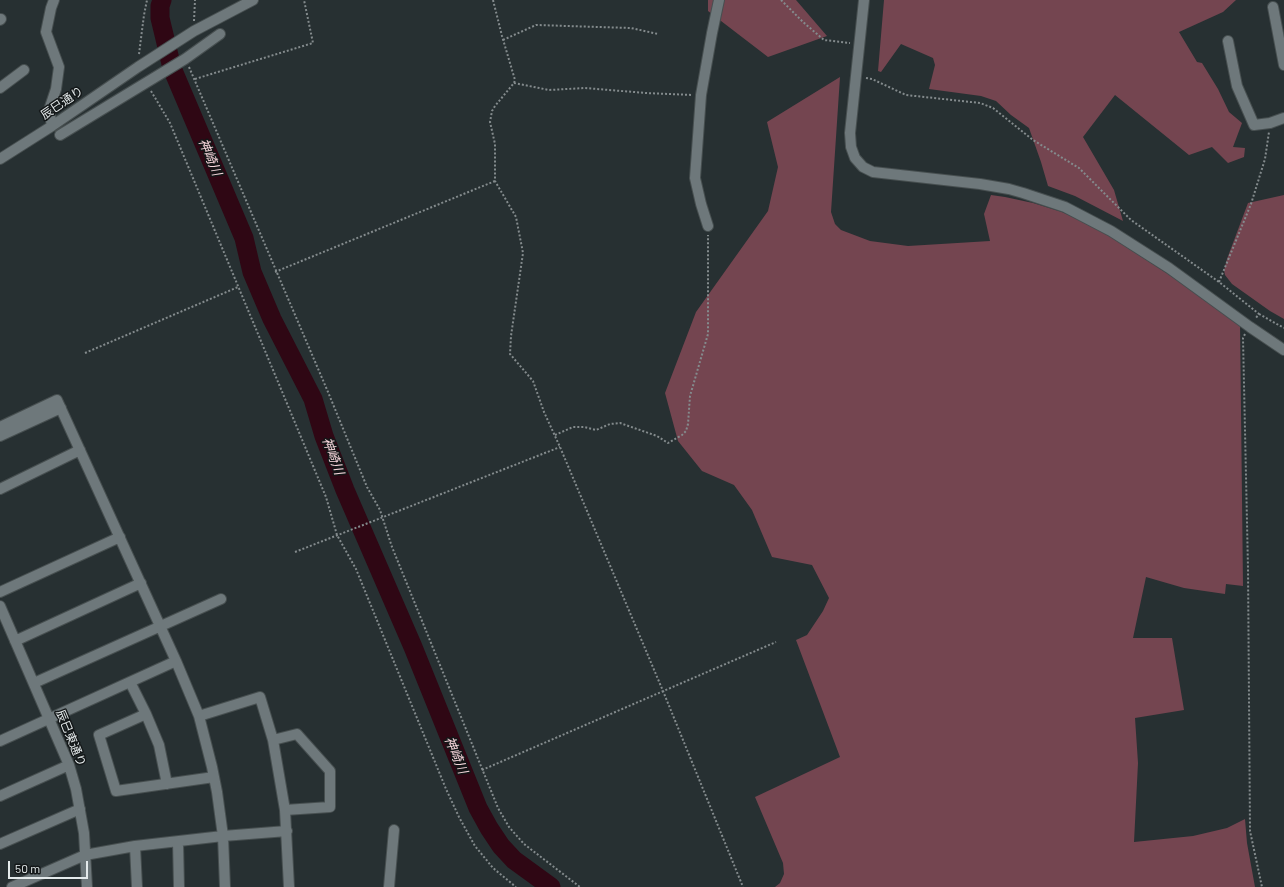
<!DOCTYPE html>
<html>
<head>
<meta charset="utf-8">
<style>
	body { margin:0 }
	#map { position:relative; width:1284px; height:887px; overflow:hidden; background:#273032; font-family:Barlow,sans-serif }
	canvas { display:block }
	.scale { position:absolute; left:8px; top:861px; width:80px; height:18px; box-sizing:border-box; border:2px solid #e4eaeb; border-top:0; padding-left:5px; font-size:12px; line-height:14px; white-space:nowrap; color:#e4eaeb; -webkit-text-stroke:3px #131718; paint-order:stroke }
</style>
</head>
<body>
<div id="map">
<canvas width="1284" height="887"></canvas>
<div class="scale">50 m</div>
</div>
<script>
const g = document.querySelector('canvas').getContext('2d');
g.lineJoin = 'round';
function fillPath(path, color) { g.fillStyle = color; g.fill(path, 'evenodd'); }
const poly = rows => new Path2D(rows.map(r => 'M' + r).join(''));
function strokePath(path, color, width, dash) { g.strokeStyle = color; g.lineWidth = width; g.lineCap = dash ? 'butt' : 'round'; g.setLineDash(dash || []); g.stroke(path); }
function label(font, color, halo, rows, align = 'center') {
  g.font = font + ' Barlow,"Noto Sans JP",sans-serif'; g.lineWidth = 3; g.setLineDash([]); g.textBaseline = 'middle'; g.strokeStyle = halo; g.fillStyle = color; for (const [text, x, y, turn = 0] of rows) {
    g.save(); g.translate(x, y); g.rotate((+turn || 0) * Math.PI / 180); g.textAlign = isNaN(turn) ? turn : align; if (halo) g.strokeText(text, 0, 0); g.fillText(text, 0, 0); g.restore();
  }
}
fillPath(poly([
	[708,0,796,0,827,36,768,57,708,11],
	[884,0,1236,0,1223,12,1179,32,1197,62,1202,63,1218,89,1229,112,1242,123,1233,147,1245,148,1244,157,1228,163,1212,147,1189,155,1115,95,1083,137,1114,190,1123,221,1075,196,1048,186,1041,162,1029,128,1011,115,996,101,981,96,929,89,935,65,933,58,901,44,881,72,878,71],
	[840,77,831,212,835,224,841,230,870,241,908,246,990,241,984,214,991,195,1005,197,1033,203,1062,212,1102,231,1240,321,1243,586,1226,584,1225,594,1184,588,1146,577,1133,638,1172,638,1184,710,1135,718,1138,763,1134,842,1193,836,1227,828,1245,819,1247,843,1255,887,775,887,780,883,784,874,783,863,755,797,840,757,796,640,807,635,823,611,829,598,812,565,772,557,752,510,734,485,702,471,678,441,665,393,696,312,768,211,778,167,767,122],
	[1284,195,1284,319,1270,311,1232,284,1225,275,1224,270,1227,259,1248,203]
]), '#744550');
strokePath(poly([
	[162,0,160,6,160,18,172,68,244,238,252,272,272,319,313,399,324,436,345,490,413,647,478,808,489,828,501,846,514,860,551,887]
]), '#2f0714', 19);
const minor = poly([
	[864,0,850,133,851,147,855,158,863,167,873,172,980,184,1009,189,1023,193,1065,207,1111,231,1169,268,1250,327,1284,350],
	[1273,7,1284,65],
	[0,20,1,19],
	[1228,41,1237,86,1254,125,1270,123,1284,118],
	[0,88,24,70],
	[52,126,49,110,56,89,59,67,46,32,51,8,54,0],
	[60,135,185,59,220,34],
	[0,159,52,126,138,67,194,31,253,0],
	[708,226,701,204,695,178,701,95,712,33,719,0],
	[0,427,57,400,176,661,199,716,212,767,217,792,223,836,225,887],
	[0,436,61,408],
	[0,489,80,450],
	[0,592,120,537],
	[0,606,69,765,76,789,84,833,87,887],
	[15,641,141,583],
	[130,682,146,714,99,735,116,791,214,777],
	[34,683,221,599],
	[146,714,159,745,167,784],
	[199,716,260,697,273,740,285,810,289,887],
	[273,740,297,734,330,771,330,807,285,810],
	[0,741,176,661],
	[0,796,69,765],
	[178,842,179,887],
	[0,844,80,809],
	[135,846,137,887],
	[12,887,85,855,135,846,223,836,287,831],
	[389,887,394,830]
]);
strokePath(minor, '#474f50', 12);
strokePath(poly([
	[493,0,502,36,515,80,514,83,495,106,492,111,490,122,495,144,495,181,516,217,523,253,511,336,510,354,533,381,544,412,560,447,663,691,743,887],
	[781,0,803,22,824,40,850,43],
	[194,21,195,0],
	[503,40,536,25,631,28,658,34],
	[139,54,144,15,147,0],
	[189,67,328,392,367,487,380,510,392,547,498,808,509,827,524,844,580,887],
	[866,78,872,79,906,95,980,103,993,108,1033,140,1079,168,1131,220,1219,282,1259,314,1255,319],
	[195,79,313,43,304,0],
	[514,83,549,90,585,88,646,93,692,95],
	[151,91,170,123,326,497,337,535,356,569,446,789,459,817,475,846,493,868,516,887],
	[275,272,495,181],
	[1219,282,1251,204,1265,159,1269,132],
	[1259,314,1284,328],
	[1245,334,1243,338,1248,568,1250,831,1262,887],
	[85,353,238,287],
	[555,435,573,427,584,427,596,430,610,424,620,423,657,436,668,443,682,435,686,431,688,424,690,396,708,334,708,235],
	[295,552,560,447],
	[482,770,776,642]
]), '#848b8d', 2, [2, 2]);
strokePath(minor, '#6e787b', 10);
label('12px', '#e4eaeb', '#131718', [
	["辰巳通り",62,103,-34],
	["辰巳東通り",71,738,68]
]);
label('italic 13px', '#f7d6dc', '#131718', [
	["神崎川",210,157,67],
	["神崎川",333,456,70],
	["神崎川",456,755,67]
]);
</script>
</body>
</html>
